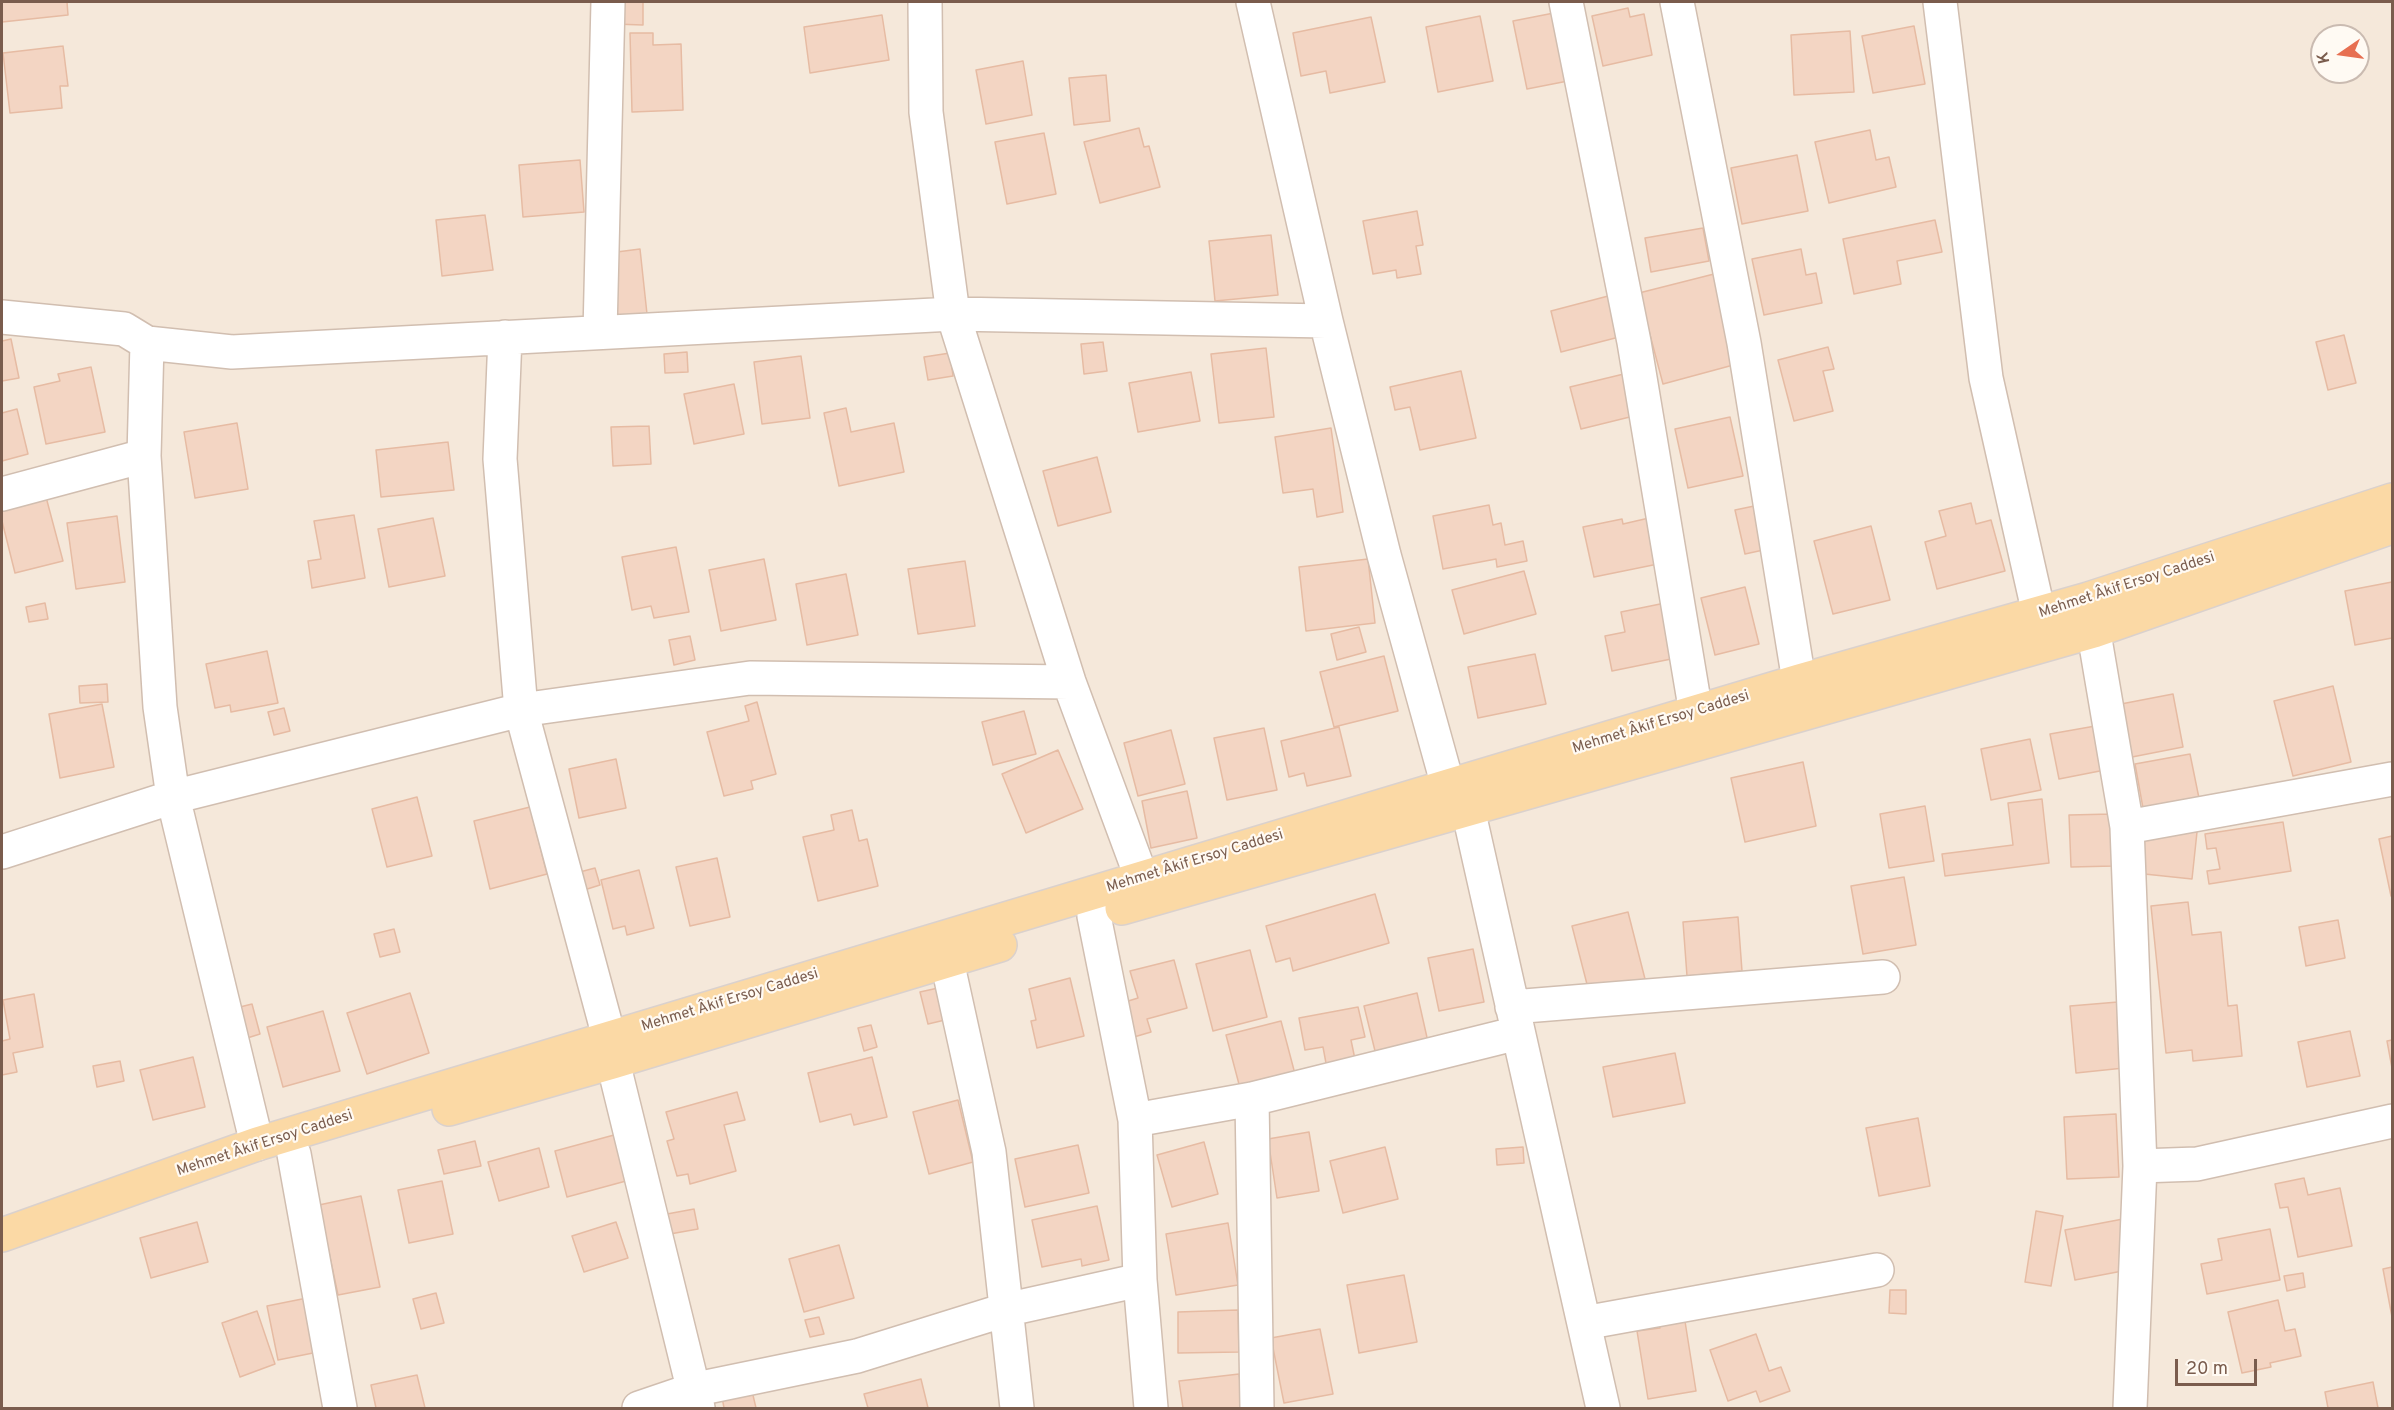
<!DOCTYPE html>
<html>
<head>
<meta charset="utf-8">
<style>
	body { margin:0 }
	#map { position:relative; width:2394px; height:1410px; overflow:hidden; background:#fdf6ec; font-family:Overpass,sans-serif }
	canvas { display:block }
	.frame { position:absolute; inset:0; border:3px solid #7a5c4d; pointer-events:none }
	.north { position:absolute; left:2310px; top:24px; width:60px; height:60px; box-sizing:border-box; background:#fffaf3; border:2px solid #cabbb1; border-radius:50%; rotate:257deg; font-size:16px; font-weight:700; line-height:24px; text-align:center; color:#7a5c4d }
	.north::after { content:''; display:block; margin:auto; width:21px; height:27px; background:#e76f51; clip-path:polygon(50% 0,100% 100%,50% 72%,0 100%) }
	.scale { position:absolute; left:2175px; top:1359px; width:82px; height:27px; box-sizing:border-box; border:3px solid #7a5c4d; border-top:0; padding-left:8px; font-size:18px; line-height:21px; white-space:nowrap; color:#7a5c4d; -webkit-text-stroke:4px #fffaf3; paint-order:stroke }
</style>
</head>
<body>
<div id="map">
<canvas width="2394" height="1410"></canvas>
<div class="frame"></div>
<div class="north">K</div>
<div class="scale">20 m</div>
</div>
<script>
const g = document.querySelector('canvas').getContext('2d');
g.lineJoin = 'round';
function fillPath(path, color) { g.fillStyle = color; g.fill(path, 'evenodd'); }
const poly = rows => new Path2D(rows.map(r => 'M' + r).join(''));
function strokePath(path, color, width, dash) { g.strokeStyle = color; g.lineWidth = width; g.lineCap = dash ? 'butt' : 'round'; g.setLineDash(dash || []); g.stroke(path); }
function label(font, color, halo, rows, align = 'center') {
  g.font = font + ' Overpass,sans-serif'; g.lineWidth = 4.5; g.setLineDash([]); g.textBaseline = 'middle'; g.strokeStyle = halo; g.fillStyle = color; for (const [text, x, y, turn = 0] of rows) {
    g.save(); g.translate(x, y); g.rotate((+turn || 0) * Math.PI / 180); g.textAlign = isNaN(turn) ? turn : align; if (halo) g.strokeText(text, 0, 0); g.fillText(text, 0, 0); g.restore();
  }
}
fillPath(poly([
	[2,2,2392,2,2392,1408,2,1408],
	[2322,36,2358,36,2358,72,2322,72]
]), '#f5e8da');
const building = poly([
	[2,2,67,2,68,15,2,22,2,2],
	[614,2,643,2,643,25,614,24,614,2],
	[1628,8,1630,17,1644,14,1652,55,1603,66,1592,16,1628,8],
	[1559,12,1573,80,1527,89,1513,21,1559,12],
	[882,15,889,60,810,73,804,27,882,15],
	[1480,16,1493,81,1438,92,1426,27,1480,16],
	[1371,17,1385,82,1330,93,1326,71,1301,76,1293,33,1371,17],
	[1914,26,1925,84,1873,93,1862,36,1914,26],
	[1850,31,1854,92,1794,95,1791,35,1850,31],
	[630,33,653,33,653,45,681,44,683,110,632,112,630,33],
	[63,46,68,86,60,86,62,108,10,113,3,53,63,46],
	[1023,61,1032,115,986,124,976,70,1023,61],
	[1106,75,1110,121,1074,125,1069,78,1106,75],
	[1139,128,1144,147,1149,146,1160,187,1100,203,1084,142,1139,128],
	[1870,130,1876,160,1889,157,1896,187,1829,203,1815,142,1870,130],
	[1044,133,1056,194,1007,204,995,142,1044,133],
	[1797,155,1808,211,1742,224,1731,168,1797,155],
	[580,160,584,212,523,217,519,165,580,160],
	[1417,211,1423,245,1416,246,1421,274,1397,278,1396,270,1373,274,1363,221,1417,211],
	[485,215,493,270,442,276,436,220,485,215],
	[1935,220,1942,252,1897,261,1901,284,1854,294,1843,239,1935,220],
	[1703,228,1709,261,1651,272,1645,238,1703,228],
	[1271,235,1278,295,1215,301,1209,241,1271,235],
	[640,249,647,314,617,317,609,253,640,249],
	[1801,249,1806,275,1816,273,1822,303,1764,315,1752,259,1801,249],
	[1714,274,1737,364,1663,384,1639,293,1714,274],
	[1612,295,1623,336,1561,352,1551,311,1612,295],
	[2344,335,2356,383,2328,390,2316,342,2344,335],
	[11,339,19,378,2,381,2,341,11,339],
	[1103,342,1107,371,1084,374,1081,344,1103,342],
	[1828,347,1834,369,1823,371,1833,411,1794,421,1778,360,1828,347],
	[1266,348,1274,417,1219,423,1211,354,1266,348],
	[687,352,688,372,665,373,664,354,687,352],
	[950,353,953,376,928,380,924,357,950,353],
	[801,356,810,418,762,424,754,362,801,356],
	[91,367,105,432,46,444,34,387,60,381,58,374,91,367],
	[1461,371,1476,438,1420,450,1410,407,1395,410,1390,387,1461,371],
	[1191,372,1200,421,1138,432,1129,383,1191,372],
	[1632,372,1642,414,1581,429,1570,387,1632,372],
	[734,384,744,434,694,444,684,394,734,384],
	[846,408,851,432,894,423,904,472,839,486,824,413,846,408],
	[17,409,28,454,2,461,2,413,17,409],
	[1730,417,1743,476,1688,488,1675,429,1730,417],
	[237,423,248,489,195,498,184,432,237,423],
	[649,426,651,464,613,466,611,427,649,426],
	[1331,428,1343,512,1317,517,1313,489,1283,493,1275,437,1331,428],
	[448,442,454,490,381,497,376,450,448,442],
	[1097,457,1111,512,1058,526,1043,471,1097,457],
	[46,497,63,561,15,573,2,521,2,508,46,497],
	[1971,503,1976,524,1991,520,2005,571,1937,589,1925,542,1946,536,1939,511,1971,503],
	[1489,505,1493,525,1501,523,1505,545,1523,541,1527,561,1497,567,1496,559,1443,569,1433,516,1489,505],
	[1759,505,1768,549,1745,554,1735,510,1759,505],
	[354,515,365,578,312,588,308,561,321,559,314,521,354,515],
	[117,516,125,582,76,589,67,523,117,516],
	[433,518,445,576,389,587,378,529,433,518],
	[1649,518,1658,564,1594,577,1583,527,1622,519,1623,524,1649,518],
	[1871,526,1890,600,1833,614,1814,541,1871,526],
	[676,547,689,612,654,618,651,606,632,610,622,557,676,547],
	[764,559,776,620,721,631,709,570,764,559],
	[1368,559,1375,623,1306,631,1299,567,1368,559],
	[965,561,975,626,918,634,908,569,965,561],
	[1524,571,1536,614,1464,634,1452,590,1524,571],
	[846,574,858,635,807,645,796,584,846,574],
	[2392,582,2392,638,2355,645,2345,591,2392,582],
	[1745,587,1759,644,1715,655,1701,598,1745,587],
	[1670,602,1681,657,1612,671,1605,636,1625,632,1621,612,1670,602],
	[45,603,48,619,29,622,26,607,45,603],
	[1359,627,1366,652,1337,660,1331,634,1359,627],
	[690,636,695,660,674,665,669,640,690,636],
	[267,651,278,703,231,712,230,705,215,708,206,664,267,651],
	[1535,654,1546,704,1478,718,1468,667,1535,654],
	[1384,656,1398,711,1334,727,1320,672,1384,656],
	[107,684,108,702,80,703,79,686,107,684],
	[2333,686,2351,762,2293,776,2274,701,2333,686],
	[2173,694,2183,747,2132,757,2121,704,2173,694],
	[757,702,776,774,751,781,753,789,724,796,707,732,749,721,745,706,757,702],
	[102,704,114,767,60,778,49,714,102,704],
	[284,708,290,731,274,735,268,712,284,708],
	[1024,711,1036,754,993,765,982,722,1024,711],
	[2101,725,2110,769,2059,779,2050,734,2101,725],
	[1339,727,1351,776,1307,786,1304,773,1289,777,1281,741,1339,727],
	[1264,728,1277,790,1227,800,1214,738,1264,728],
	[1171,730,1185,784,1138,796,1124,743,1171,730],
	[2030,739,2041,790,1991,800,1981,749,2030,739],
	[1058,750,1083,809,1026,833,1002,774,1058,750],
	[2190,754,2201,808,2145,819,2135,764,2190,754],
	[616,759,626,808,579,818,569,769,616,759],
	[1803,762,1816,826,1745,842,1731,778,1803,762],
	[1187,791,1197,838,1151,848,1142,801,1187,791],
	[417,797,432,856,387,867,372,809,417,797],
	[2042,799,2049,863,1945,876,1942,854,2013,845,2008,803,2042,799],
	[1925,806,1934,861,1889,868,1880,814,1925,806],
	[530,807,547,874,490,889,474,821,530,807],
	[852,810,859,841,867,839,878,886,818,901,803,837,834,830,831,815,852,810],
	[2112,814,2114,866,2071,867,2069,815,2112,814],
	[2283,822,2291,871,2209,884,2207,871,2220,869,2216,848,2207,849,2205,834,2283,822],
	[2137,829,2197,832,2192,879,2135,873,2137,829],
	[2392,836,2392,896,2391,896,2379,839,2392,836],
	[717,858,730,917,690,926,676,867,717,858],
	[595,868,600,885,581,891,576,873,595,868],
	[639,870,654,928,627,935,625,926,613,929,601,880,639,870],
	[1904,877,1916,945,1863,954,1851,886,1904,877],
	[1375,894,1389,943,1293,971,1290,958,1276,962,1266,926,1375,894],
	[2188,902,2192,935,2221,932,2228,1006,2237,1005,2242,1056,2193,1061,2192,1050,2166,1053,2151,906,2188,902],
	[1628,912,1645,979,1589,992,1572,926,1628,912],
	[1738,917,1742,971,1687,976,1683,922,1738,917],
	[2338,920,2345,958,2306,966,2299,927,2338,920],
	[394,929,400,952,380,957,374,934,394,929],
	[1473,949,1484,1002,1439,1011,1428,958,1473,949],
	[1250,950,1267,1017,1213,1031,1196,964,1250,950],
	[1174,960,1187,1008,1147,1019,1151,1032,1134,1037,1125,1002,1138,998,1130,971,1174,960],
	[1070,978,1084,1036,1037,1048,1031,1021,1036,1020,1029,989,1070,978],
	[938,988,945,1020,928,1024,920,992,938,988],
	[410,993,429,1053,367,1074,347,1013,410,993],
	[1417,993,1428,1042,1376,1055,1364,1006,1417,993],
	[34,994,43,1047,13,1053,17,1072,2,1075,2,1041,10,1039,3,1000,34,994],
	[2118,1002,2124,1068,2076,1073,2070,1006,2118,1002],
	[252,1004,260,1034,244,1039,236,1008,252,1004],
	[1358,1007,1365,1037,1351,1040,1357,1069,1328,1074,1323,1047,1305,1050,1299,1018,1358,1007],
	[323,1011,340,1071,283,1087,267,1027,323,1011],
	[1281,1021,1295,1074,1240,1088,1226,1035,1281,1021],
	[871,1025,877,1047,864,1051,858,1028,871,1025],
	[2350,1031,2360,1076,2307,1087,2298,1042,2350,1031],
	[2392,1040,2392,1068,2387,1041,2392,1040],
	[1675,1053,1685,1103,1613,1117,1603,1067,1675,1053],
	[193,1057,205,1107,153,1120,140,1070,193,1057],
	[872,1057,887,1117,854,1125,851,1114,820,1122,808,1073,872,1057],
	[120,1061,124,1081,97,1087,93,1066,120,1061],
	[737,1092,745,1120,724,1125,736,1171,690,1184,688,1174,677,1176,667,1141,674,1139,666,1112,737,1092],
	[958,1100,973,1162,929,1174,913,1112,958,1100],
	[2116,1114,2119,1177,2067,1179,2064,1117,2116,1114],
	[1918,1118,1930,1186,1879,1196,1866,1128,1918,1118],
	[1309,1132,1319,1191,1277,1198,1268,1139,1309,1132],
	[614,1135,626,1181,567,1197,555,1151,614,1135],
	[475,1141,481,1166,444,1174,438,1150,475,1141],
	[1204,1142,1218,1194,1172,1207,1157,1155,1204,1142],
	[1078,1145,1089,1193,1025,1207,1015,1159,1078,1145],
	[1385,1147,1398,1199,1343,1213,1330,1161,1385,1147],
	[1523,1147,1524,1163,1497,1165,1496,1149,1523,1147],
	[539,1148,549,1187,499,1201,488,1162,539,1148],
	[2304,1178,2308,1195,2340,1188,2352,1246,2298,1257,2288,1207,2280,1208,2275,1184,2304,1178],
	[442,1181,453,1234,409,1243,398,1190,442,1181],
	[361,1196,380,1287,338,1295,319,1205,361,1196],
	[1097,1206,1109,1260,1082,1266,1081,1259,1042,1267,1032,1220,1097,1206],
	[694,1209,698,1229,670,1234,667,1214,694,1209],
	[2036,1211,2063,1216,2051,1286,2025,1282,2036,1211],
	[2123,1219,2133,1269,2075,1280,2065,1230,2123,1219],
	[197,1222,208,1262,151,1278,140,1238,197,1222],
	[616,1222,628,1258,584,1272,572,1236,616,1222],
	[1228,1223,1238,1285,1176,1295,1166,1234,1228,1223],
	[2270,1229,2280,1280,2207,1294,2201,1264,2222,1260,2218,1239,2270,1229],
	[839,1245,854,1298,804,1312,789,1259,839,1245],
	[2392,1267,2392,1317,2383,1269,2392,1267],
	[2303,1273,2305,1287,2287,1291,2284,1276,2303,1273],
	[1404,1275,1417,1342,1359,1353,1347,1285,1404,1275],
	[1890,1290,1906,1290,1906,1314,1889,1313,1890,1290],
	[436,1293,444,1323,421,1329,413,1299,436,1293],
	[307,1298,318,1352,278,1360,267,1306,307,1298],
	[2278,1300,2285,1331,2295,1329,2301,1356,2270,1363,2271,1367,2242,1373,2228,1312,2278,1300],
	[1238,1310,1239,1352,1178,1353,1178,1312,1238,1310],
	[257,1311,275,1364,240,1377,222,1323,257,1311],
	[1684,1315,1696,1391,1648,1399,1637,1331,1660,1328,1658,1319,1684,1315],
	[819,1317,824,1334,810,1337,805,1320,819,1317],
	[1320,1329,1333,1394,1284,1403,1271,1338,1320,1329],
	[1756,1334,1769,1371,1781,1367,1790,1391,1760,1402,1756,1391,1728,1401,1710,1350,1756,1334],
	[1239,1374,1243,1408,1183,1408,1179,1381,1239,1374],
	[417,1375,425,1408,376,1408,371,1385,417,1375],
	[921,1379,928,1408,868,1408,864,1394,921,1379],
	[2373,1382,2378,1408,2328,1408,2325,1392,2373,1382],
	[752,1391,756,1408,724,1408,722,1397,752,1391]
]);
fillPath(building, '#f3d5c3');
strokePath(building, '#e6bba3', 1.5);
const minor = poly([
	[925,2,926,112,953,314,1069,682,1142,879],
	[1253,2,1326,321,1384,555,1448,786,1468,809,1603,1408],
	[1566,2,1634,342,1696,713],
	[1677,2,1744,343,1799,681],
	[1940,2,1986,378,2039,614],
	[2,317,124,329,147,343,232,352,953,314,1326,321],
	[600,332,608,2],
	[505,337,500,459,521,710,609,1037],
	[147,343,144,456,160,707,173,797,257,1144],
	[2,494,144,456],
	[2089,604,2127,827,2140,1166,2130,1408],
	[2127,827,2392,779],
	[2,852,173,797,521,710,750,678,1069,682],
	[1094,916,1135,1120,1140,1280,1151,1408],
	[947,961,989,1152,1017,1408],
	[1512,1007,1883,977],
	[613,1062,698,1408],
	[1252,1099,1257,1408],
	[1135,1120,1252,1099,1518,1033],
	[294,1154,340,1408],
	[2140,1166,2197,1164,2392,1121],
	[1584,1323,1877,1270],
	[639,1408,692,1390,857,1356,1005,1310,1140,1280]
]);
const major = poly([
	[1122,908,2094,631,2392,527],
	[449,1109,613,1062,1000,945],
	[2,1235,257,1144,1448,786,1799,681,2088,599,2392,500]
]);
strokePath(minor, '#d1beb0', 36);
strokePath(major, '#dad1cd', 36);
strokePath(minor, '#fff', 33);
strokePath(major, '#fbd9a5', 33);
label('15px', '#7a5c4d', '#fffaf3', [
	["Mehmet Âkif Ersoy Caddesi",2127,586,-18],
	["Mehmet Âkif Ersoy Caddesi",1661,723,-17],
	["Mehmet Âkif Ersoy Caddesi",1195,862,-17],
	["Mehmet Âkif Ersoy Caddesi",730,1001,-17],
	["Mehmet Âkif Ersoy Caddesi",265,1144,-18]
]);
</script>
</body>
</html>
